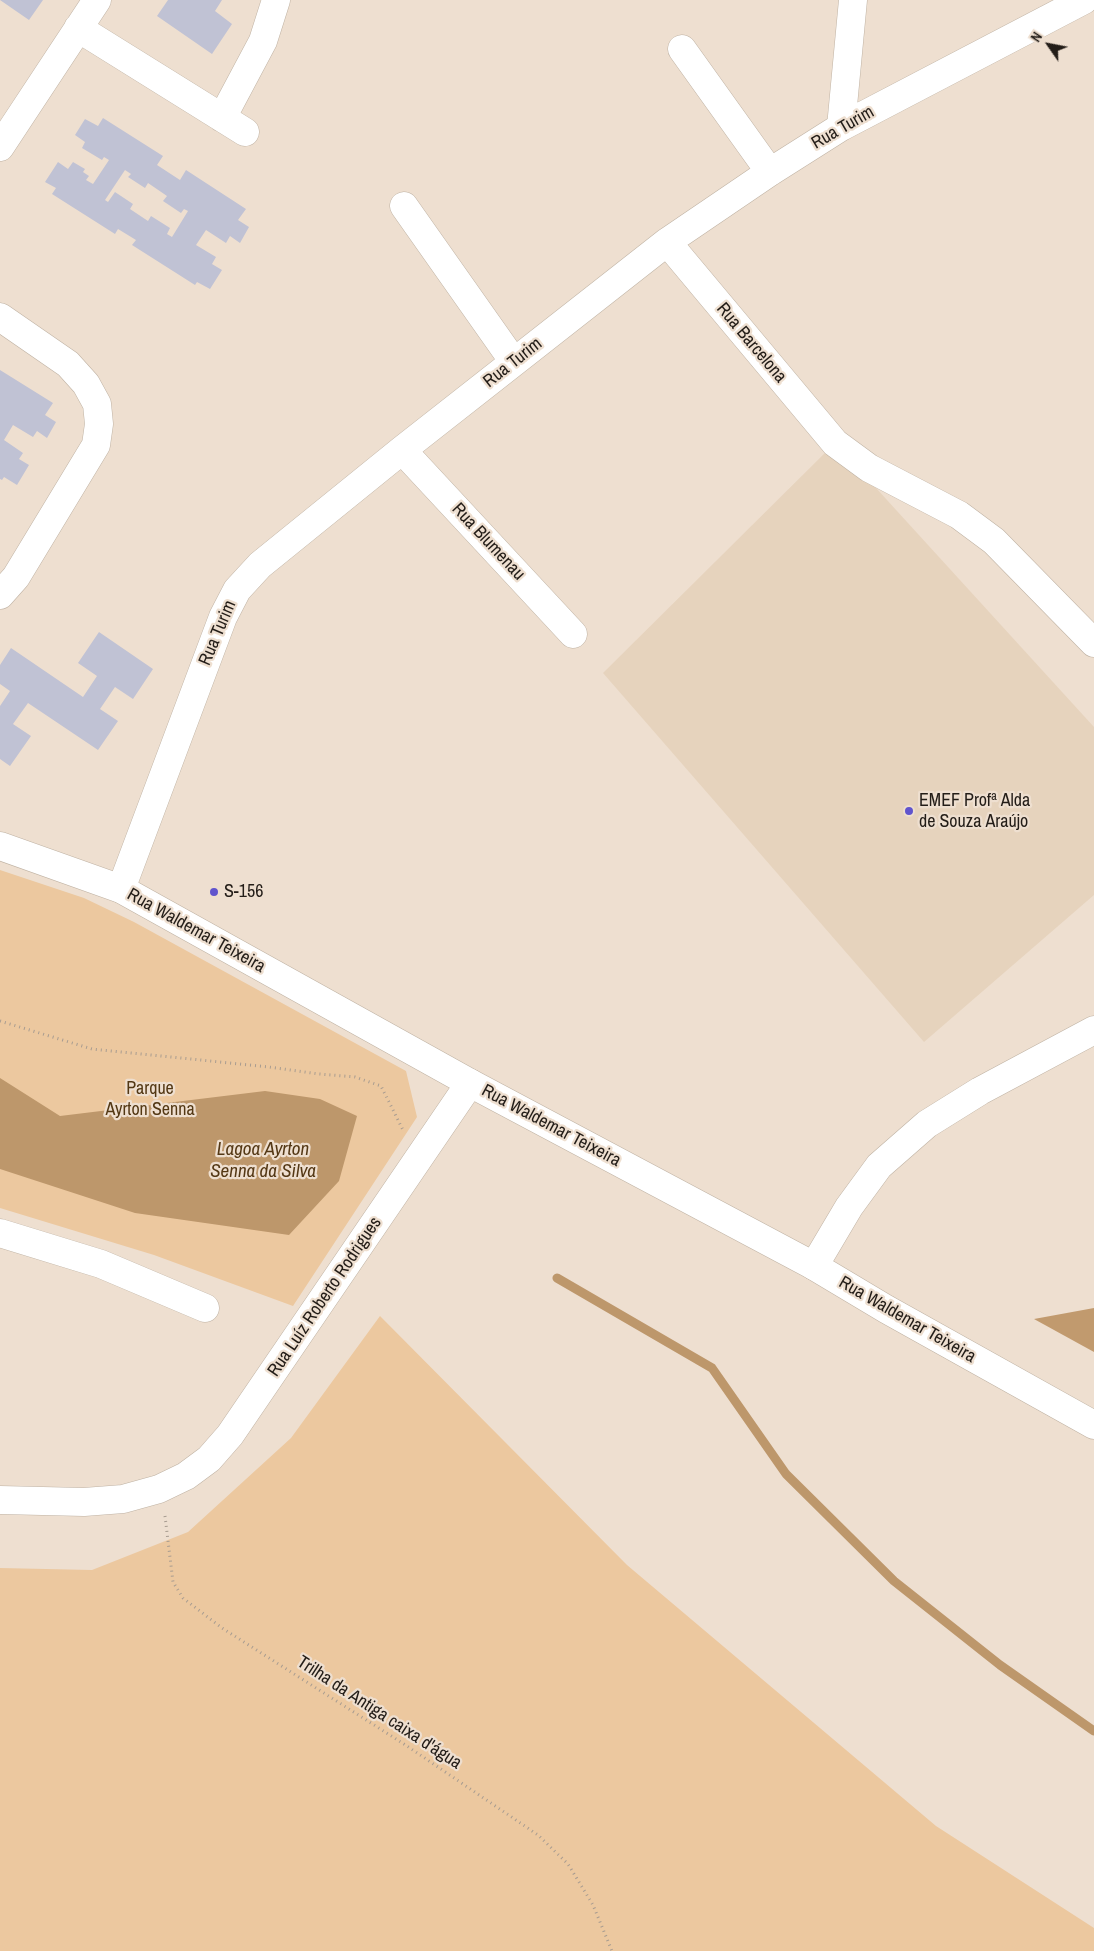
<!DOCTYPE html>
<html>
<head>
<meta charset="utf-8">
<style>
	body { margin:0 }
	#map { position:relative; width:1094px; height:1951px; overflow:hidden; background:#eedfd0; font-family:"Archivo Narrow",sans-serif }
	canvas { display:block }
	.north { position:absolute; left:1024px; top:20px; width:50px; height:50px; -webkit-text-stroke:4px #eedfd0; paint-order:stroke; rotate:303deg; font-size:14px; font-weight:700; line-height:20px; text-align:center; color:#231d18 }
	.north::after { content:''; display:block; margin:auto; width:18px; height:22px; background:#231d18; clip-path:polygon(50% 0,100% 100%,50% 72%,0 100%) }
</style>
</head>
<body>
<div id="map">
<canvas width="1094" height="1951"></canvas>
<div class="north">N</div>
</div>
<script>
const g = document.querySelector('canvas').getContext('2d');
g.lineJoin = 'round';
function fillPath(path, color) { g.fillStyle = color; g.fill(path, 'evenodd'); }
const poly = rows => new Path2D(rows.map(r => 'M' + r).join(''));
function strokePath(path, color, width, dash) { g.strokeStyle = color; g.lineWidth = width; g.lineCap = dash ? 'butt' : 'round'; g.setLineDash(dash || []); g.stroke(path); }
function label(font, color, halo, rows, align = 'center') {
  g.font = font + ' "Archivo Narrow",sans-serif'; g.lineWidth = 4.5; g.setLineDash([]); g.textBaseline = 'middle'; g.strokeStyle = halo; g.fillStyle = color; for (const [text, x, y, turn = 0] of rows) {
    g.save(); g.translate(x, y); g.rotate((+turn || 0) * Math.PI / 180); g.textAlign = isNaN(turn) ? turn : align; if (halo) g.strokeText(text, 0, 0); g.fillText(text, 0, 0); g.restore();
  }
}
fillPath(poly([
	[835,443,1094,727,1094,895,924,1042,603,673]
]), '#e6d3bd');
fillPath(poly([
	[0,870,84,898,134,922,406,1071,417,1117,293,1306,154,1255,0,1208],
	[380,1316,627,1565,936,1826,1094,1928,1094,1951,0,1951,0,1568,92,1570,188,1532,291,1438]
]), '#ecc89f');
fillPath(poly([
	[1094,1308,1094,1352,1034,1319]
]), '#c19a6e');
fillPath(poly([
	[0,1078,60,1116,265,1091,320,1099,357,1116,339,1181,289,1235,135,1213,0,1169]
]), '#bd976b');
strokePath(poly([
	[557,1278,712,1368,786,1474,894,1581,1000,1665,1094,1731]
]), '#bd976b', 9);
fillPath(poly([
	[0,0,43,0,29,20],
	[168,0,222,0,215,11,232,24,212,54,157,16],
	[103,118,163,156,157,165,180,180,186,170,246,209,238,220,249,227,240,243,230,236,226,243,206,230,196,245,216,257,212,264,222,270,210,289,197,282,195,285,132,245,136,240,118,229,115,234,52,194,56,188,45,182,58,162,68,169,73,162,85,169,83,172,89,176,86,180,93,184,109,160,104,157,102,160,82,148,85,142,75,135,85,119,98,126],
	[125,170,131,174,128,177,145,188,148,183,167,196,163,201,181,213,184,209,188,211,172,237,167,234,170,228,151,216,148,221,130,209,133,204,115,192,108,202,105,200],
	[0,370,53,403,45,415,56,422,47,438,37,431,33,437,13,425,4,440,23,453,19,459,29,465,17,485,4,477,2,480,0,479],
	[99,632,153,669,133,699,115,687,100,709,118,721,98,750,28,703,13,724,31,736,10,766,0,759,0,706,10,691,0,684,0,665,11,648,83,697,97,676,78,663]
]), '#c0c2d4');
const minor = poly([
	[78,28,245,132],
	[682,49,770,172],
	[222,118,263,41,276,0],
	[841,127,853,0],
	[0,147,97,0],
	[404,206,514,362],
	[667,242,835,443,869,468,959,515,994,541,1094,643],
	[0,317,68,364,86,384,97,404,99,424,96,445,16,577,0,595],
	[402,450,573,634],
	[121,889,223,617,237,590,260,565,402,450,667,242,770,172,841,127,1084,0],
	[0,1233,101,1264,205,1308],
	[814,1266,849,1207,879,1166,927,1124,980,1091,1094,1030],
	[0,1500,84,1502,123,1499,159,1489,186,1476,209,1459,230,1435,470,1083]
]);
const tertiary = poly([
	[0,846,121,889,470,1083,814,1266,886,1309,1094,1425]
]);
strokePath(minor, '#bfb2a3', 29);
strokePath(tertiary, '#bfb2a3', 29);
strokePath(poly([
	[0,1021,92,1049,269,1067,319,1074,355,1077,381,1086,403,1130],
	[165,1516,173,1582,183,1598,222,1628,407,1746,538,1835,568,1864,593,1905,612,1951]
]), '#a89c90', 3, [1, 4]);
strokePath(minor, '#fff', 28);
strokePath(tertiary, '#fff', 28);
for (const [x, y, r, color] of [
	[909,811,5,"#6054cd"],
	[214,892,5,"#6054cd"]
]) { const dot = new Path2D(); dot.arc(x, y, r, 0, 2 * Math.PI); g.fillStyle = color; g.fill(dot); strokePath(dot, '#eedfd0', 2); }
label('18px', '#231d18', '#eedfd0', [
	["Rua Turim",843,128,-30],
	["Rua Barcelona",751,343,50],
	["Rua Turim",513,363,-38],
	["Rua Blumenau",488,542,47],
	["Rua Turim",218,633,-67],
	["Rua Waldemar Teixeira",196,931,29],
	["Rua Waldemar Teixeira",551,1126,28],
	["Rua Luíz Roberto Rodrigues",325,1297,-56],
	["Rua Waldemar Teixeira",907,1320,30],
	["Trilha da Antiga caixa d'água",379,1713,33]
]);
label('18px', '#231d18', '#eedfd0', [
	["EMEF Profª Alda",919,801],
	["de Souza Araújo",919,822],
	["S-156",224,892]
], 'left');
label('18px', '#533814', '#eedfd0', [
	["Parque",150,1089],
	["Ayrton Senna",150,1110]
]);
label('italic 19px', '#543815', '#eedfd0', [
	["Lagoa Ayrton",263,1150],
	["Senna da Silva",263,1172]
]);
</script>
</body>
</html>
